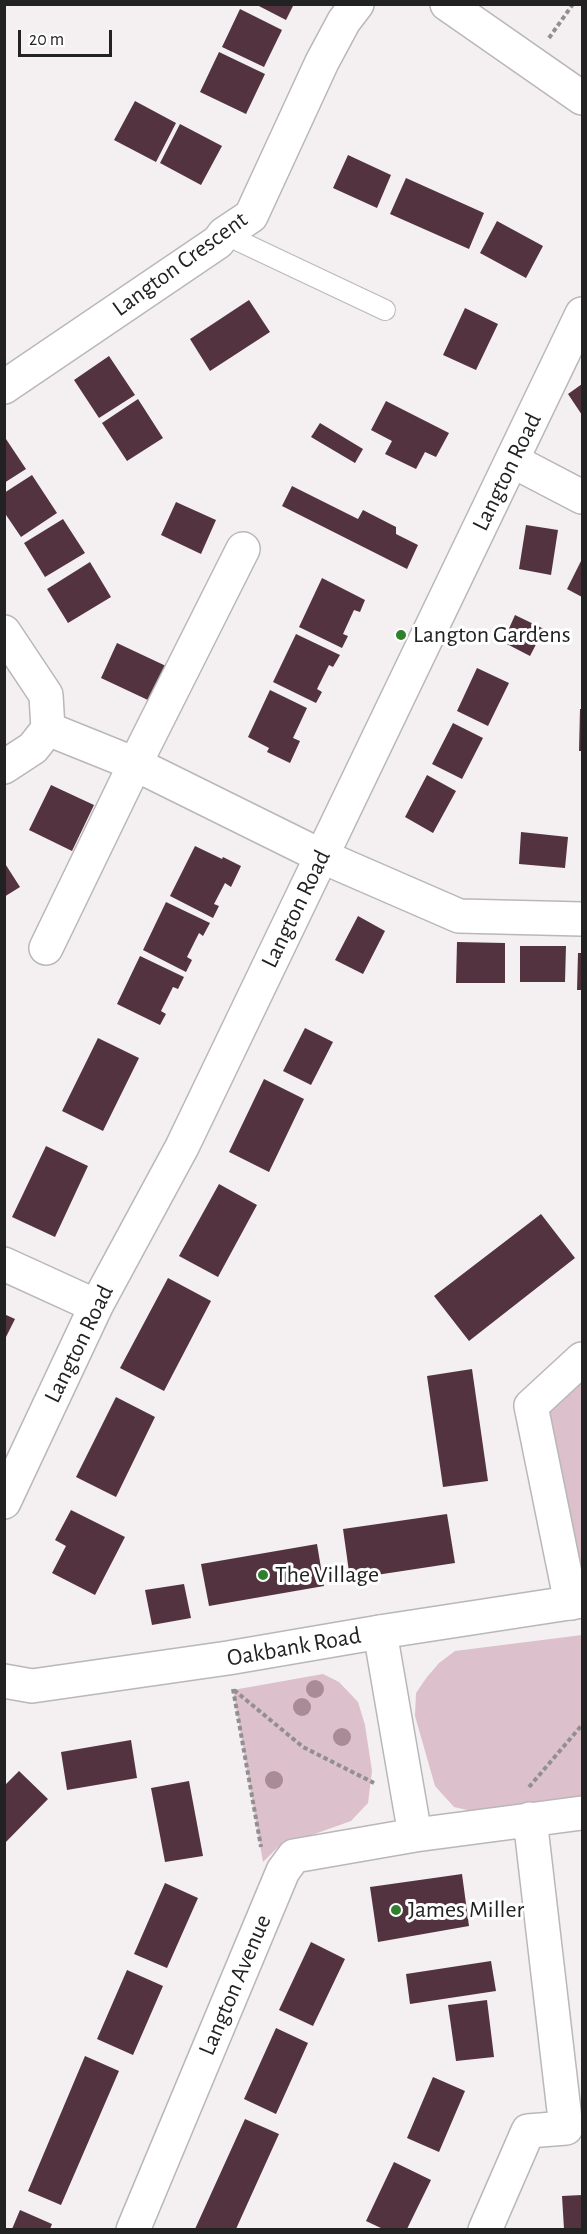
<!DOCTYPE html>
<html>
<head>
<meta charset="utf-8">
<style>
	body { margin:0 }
	#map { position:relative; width:587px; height:2234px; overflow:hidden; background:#f4f0f1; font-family:"Alegreya Sans",sans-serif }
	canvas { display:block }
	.frame { position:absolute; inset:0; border:6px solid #232223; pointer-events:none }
	.scale { position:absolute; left:18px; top:30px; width:94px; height:27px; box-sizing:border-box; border:3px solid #232223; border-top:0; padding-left:8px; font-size:18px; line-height:21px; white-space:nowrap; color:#232223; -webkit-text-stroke:4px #fff; paint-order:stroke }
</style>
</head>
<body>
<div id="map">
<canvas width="587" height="2234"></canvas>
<div class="frame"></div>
<div class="scale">20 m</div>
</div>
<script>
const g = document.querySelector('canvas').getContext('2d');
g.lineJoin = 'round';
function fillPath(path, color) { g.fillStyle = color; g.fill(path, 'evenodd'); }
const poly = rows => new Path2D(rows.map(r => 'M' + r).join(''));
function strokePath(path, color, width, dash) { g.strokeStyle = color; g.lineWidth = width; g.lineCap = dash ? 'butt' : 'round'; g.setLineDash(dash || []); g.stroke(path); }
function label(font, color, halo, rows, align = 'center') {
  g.font = font + ' "Alegreya Sans",sans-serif'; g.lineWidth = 6; g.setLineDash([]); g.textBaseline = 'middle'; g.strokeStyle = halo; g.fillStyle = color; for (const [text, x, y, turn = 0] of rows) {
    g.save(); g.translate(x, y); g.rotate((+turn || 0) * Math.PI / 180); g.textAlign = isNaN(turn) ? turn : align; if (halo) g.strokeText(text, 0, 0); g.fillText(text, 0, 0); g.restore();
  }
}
fillPath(poly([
	[582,1369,582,1565,573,1557,545,1402],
	[582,1635,582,1804,485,1814,454,1807,435,1786,415,1716,416,1693,427,1677,439,1663,455,1651],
	[323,1674,339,1682,358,1702,365,1725,372,1771,368,1803,351,1821,278,1847,263,1862,233,1690]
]), '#dcc0cb');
fillPath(poly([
	[255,4,294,4,286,20],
	[240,9,282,30,264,67,222,47],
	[219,52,265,74,246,114,200,92],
	[135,101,176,123,156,162,114,140],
	[180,124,222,146,201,185,160,163],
	[348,155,391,175,377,208,333,188],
	[406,178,484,213,469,249,390,214],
	[497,221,543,246,526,278,480,253],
	[249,300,270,332,210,371,190,339],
	[465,308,498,324,476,370,443,355],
	[109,356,135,395,99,418,74,380],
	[582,384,582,415,568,394],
	[138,399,163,438,127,461,102,423],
	[386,401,449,433,436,457,425,452,416,469,385,454,392,441,371,430],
	[320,423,363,449,355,463,311,437],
	[4,436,26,469,4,483],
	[32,475,57,513,21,537,4,512,4,493],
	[292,486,358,519,363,510,396,527,396,534,418,545,407,569,282,506],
	[176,502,216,520,201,554,161,535],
	[63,519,85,553,45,577,24,543],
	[526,525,558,530,551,575,519,569],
	[582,559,582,597,567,589],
	[90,562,111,597,68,623,47,589],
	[322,578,365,600,360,612,354,610,343,634,348,636,342,648,299,627],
	[515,615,544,629,530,656,503,642],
	[296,634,340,655,333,667,329,665,317,689,322,692,316,703,273,682],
	[117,643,166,666,150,701,101,678],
	[477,668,509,683,488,726,457,711],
	[270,690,307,708,293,738,300,741,290,763,267,752,269,748,248,737],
	[580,709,582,709,582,751,579,751],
	[453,723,483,738,462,779,432,764],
	[427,775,456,791,433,833,405,817],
	[51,785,94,805,72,851,29,830],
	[521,832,568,837,565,868,519,864],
	[195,846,222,859,223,857,241,866,231,887,225,883,214,904,219,906,213,918,170,896],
	[4,862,20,887,4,897],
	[166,902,210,923,203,936,199,933,187,957,192,960,186,972,143,950],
	[358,916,385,931,363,974,335,960],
	[457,942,505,943,505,983,456,983],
	[520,946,566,946,565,982,520,982],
	[578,953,582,953,582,990,577,990],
	[140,956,184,977,178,989,173,987,161,1011,166,1014,160,1025,117,1004],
	[305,1028,333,1042,311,1085,283,1071],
	[98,1038,139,1058,103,1131,62,1111],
	[264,1079,304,1099,269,1172,229,1152],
	[46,1146,88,1166,55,1237,12,1217],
	[219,1184,257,1205,218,1277,179,1256],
	[541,1214,575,1258,469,1341,434,1296],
	[168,1278,211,1301,164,1391,120,1368],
	[4,1314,15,1319,4,1341],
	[472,1369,488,1481,443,1487,427,1376],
	[116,1397,155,1417,116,1497,76,1477],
	[71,1510,125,1537,95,1595,52,1573,66,1546,55,1540],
	[447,1514,455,1563,350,1579,343,1529],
	[317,1544,324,1586,209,1606,201,1564],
	[184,1584,191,1618,152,1625,145,1590],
	[131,1740,137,1778,67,1790,61,1752],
	[19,1771,48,1799,4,1844,4,1786],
	[189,1781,203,1856,165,1862,151,1788],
	[462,1874,469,1926,378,1942,370,1887],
	[165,1883,198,1898,167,1968,134,1954],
	[311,1942,345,1959,313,2026,279,2010],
	[491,1961,496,1991,410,2004,406,1974],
	[127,1970,163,1986,133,2055,97,2039],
	[487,2000,494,2057,456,2061,448,2005],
	[276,2028,308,2043,276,2114,244,2099],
	[85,2056,119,2071,61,2205,28,2191],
	[433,2077,465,2091,439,2152,407,2138],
	[245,2119,279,2134,236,2229,195,2229],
	[394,2162,431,2180,407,2229,383,2229,366,2221],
	[582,2195,582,2229,564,2229,562,2196],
	[20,2210,52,2224,50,2229,12,2229]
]), '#543341');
const service = poly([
	[224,234,385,310]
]);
const minor = poly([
	[4,387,218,242,224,234,251,216,322,62,344,21,357,4],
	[513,461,582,497],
	[4,632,46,695,48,729],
	[48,729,135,764,321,856,459,916,582,919],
	[4,767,33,748,48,729],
	[46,948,135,764,243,549],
	[4,1264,96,1306],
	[571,1603,531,1406,582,1359],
	[380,1632,415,1835],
	[133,2230,283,1871,294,1856,415,1835,582,1813],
	[485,2230,528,2131,566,2128,530,1819]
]);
const tertiary = poly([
	[447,4,582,98],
	[4,1502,96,1306,182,1147,582,314],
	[4,1681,32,1686,228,1658,380,1632,582,1601]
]);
strokePath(service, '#bab7b8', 22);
strokePath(minor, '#bab7b8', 36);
strokePath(tertiary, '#bab7b8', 36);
strokePath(poly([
	[549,38,573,4],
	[233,1689,261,1847],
	[234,1690,303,1747,374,1783],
	[529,1787,582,1725]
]), '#928f90', 4, [4.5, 3]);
strokePath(service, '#fff', 20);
strokePath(minor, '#fff', 33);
strokePath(tertiary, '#fff', 33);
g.fillStyle = '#a98a97';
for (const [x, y] of [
	[315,1689],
	[302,1707],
	[342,1737],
	[274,1780]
]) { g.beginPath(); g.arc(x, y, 9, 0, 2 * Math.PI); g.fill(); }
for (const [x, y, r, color] of [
	[401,635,6,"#2e802d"],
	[263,1575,6,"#2e802d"],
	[396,1910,6,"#2e802d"]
]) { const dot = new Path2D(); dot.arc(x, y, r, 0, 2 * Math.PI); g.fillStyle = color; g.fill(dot); strokePath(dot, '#fff', 2); }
label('24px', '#232223', '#fff', [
	["Langton Crescent",180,264,-36],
	["Langton Road",507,472,-64],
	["Langton Road",296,909,-64],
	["Langton Road",79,1344,-64],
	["Oakbank Road",294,1647,-10],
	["Langton Avenue",235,1985,-67]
]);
label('24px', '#232223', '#fff', [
	["Langton Gardens",413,635],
	["The Village",275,1575],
	["James Miller",408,1910]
], 'left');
</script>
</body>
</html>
